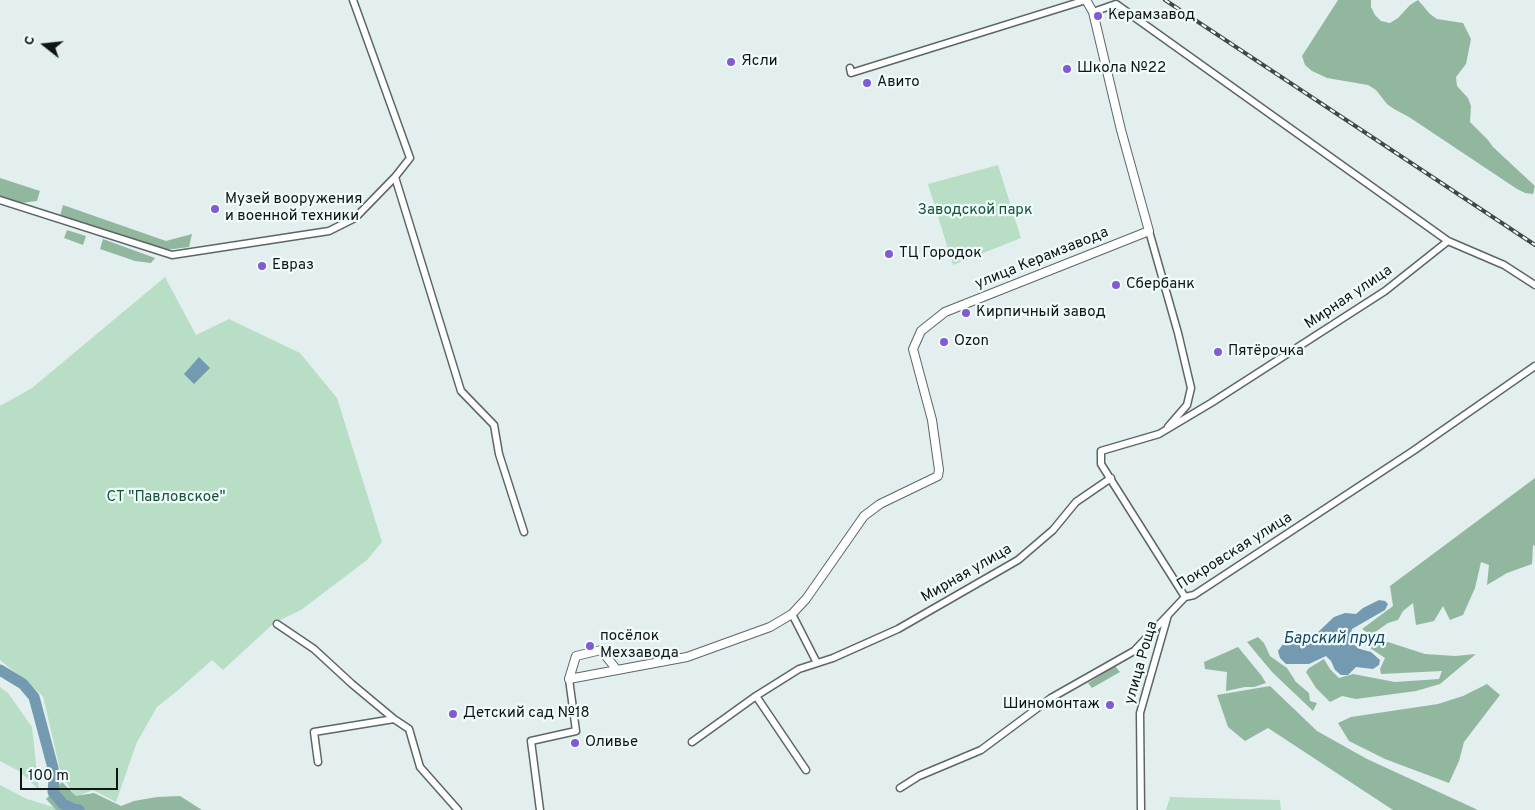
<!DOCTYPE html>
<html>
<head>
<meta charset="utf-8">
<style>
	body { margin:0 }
	#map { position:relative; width:1535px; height:810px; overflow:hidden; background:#e3efef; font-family:Overpass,sans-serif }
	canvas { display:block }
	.north { position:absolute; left:20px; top:20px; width:50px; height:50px; -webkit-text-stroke:4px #f0fcfc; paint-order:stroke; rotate:286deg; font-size:14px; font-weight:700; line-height:20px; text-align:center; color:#111515 }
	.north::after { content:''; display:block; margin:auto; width:18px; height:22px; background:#111515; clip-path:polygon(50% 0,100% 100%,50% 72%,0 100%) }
	.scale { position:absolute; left:20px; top:768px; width:98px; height:22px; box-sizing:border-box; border:2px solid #111515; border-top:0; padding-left:6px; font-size:15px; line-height:18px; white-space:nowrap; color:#111515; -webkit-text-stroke:4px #f0fcfc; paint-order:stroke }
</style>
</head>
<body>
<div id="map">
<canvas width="1535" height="810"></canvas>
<div class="north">С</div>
<div class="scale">100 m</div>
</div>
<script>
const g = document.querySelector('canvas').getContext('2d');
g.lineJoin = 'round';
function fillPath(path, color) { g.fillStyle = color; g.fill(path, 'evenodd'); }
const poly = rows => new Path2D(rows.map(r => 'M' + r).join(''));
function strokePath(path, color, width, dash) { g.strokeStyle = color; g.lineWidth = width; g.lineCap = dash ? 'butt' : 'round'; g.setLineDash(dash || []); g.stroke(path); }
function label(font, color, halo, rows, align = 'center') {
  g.font = font + ' Overpass,sans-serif'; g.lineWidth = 4.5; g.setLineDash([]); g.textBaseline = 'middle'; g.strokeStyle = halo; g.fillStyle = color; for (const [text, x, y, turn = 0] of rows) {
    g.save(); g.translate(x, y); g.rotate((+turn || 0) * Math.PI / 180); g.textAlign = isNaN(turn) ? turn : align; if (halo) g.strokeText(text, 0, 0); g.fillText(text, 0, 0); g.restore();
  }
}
fillPath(poly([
	[998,165,1021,238,953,265,928,184],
	[165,277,196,335,229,319,300,353,337,398,382,542,367,560,301,610,274,623,223,670,212,660,176,692,157,707,137,742,116,802,93,790,76,797,61,774,43,696,0,660,0,406,32,388],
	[0,687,8,693,32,727,39,790,19,771,0,761],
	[0,785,27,799,63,810,0,810],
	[1170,797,1280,800,1281,810,1166,810]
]), '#b9dec6');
fillPath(poly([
	[1338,0,1371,0,1371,7,1375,15,1381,21,1390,23,1398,18,1410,5,1418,0,1430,14,1437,19,1463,23,1471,39,1466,64,1456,77,1457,86,1468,98,1471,106,1470,122,1488,140,1493,147,1535,186,1533,194,1525,193,1517,189,1409,117,1394,109,1387,104,1376,90,1368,85,1327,78,1312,71,1305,65,1302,56],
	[0,178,40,191,37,201,21,203,0,196],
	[63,205,166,241,192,234,189,247,166,250,60,216],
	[67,230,86,236,83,245,64,238],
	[103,239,155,258,151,263,135,261,100,249],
	[1535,478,1535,546,1533,545,1532,564,1507,573,1487,585,1489,565,1481,562,1475,588,1463,615,1450,620,1443,606,1434,621,1416,625,1413,603,1403,611,1398,620,1388,623,1371,635,1362,629,1393,606,1390,586],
	[1258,637,1264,643,1270,656,1287,668,1296,682,1309,693,1310,701,1317,703,1313,711,1272,672,1247,642],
	[1388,642,1425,654,1455,656,1476,654,1440,684,1416,691,1356,699,1342,696,1330,702,1316,688,1306,672,1309,668,1324,659,1330,669,1339,678,1353,674,1395,682,1439,679,1442,671,1381,674,1380,669,1385,658,1364,644],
	[1238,647,1261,675,1266,683,1254,687,1245,687,1226,691,1227,672,1205,669,1204,662],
	[1115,666,1120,672,1092,688,1088,683],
	[1487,684,1500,695,1464,742,1459,761,1449,783,1385,759,1349,741,1338,723,1351,717,1438,704,1463,696],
	[1270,686,1317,731,1367,759,1478,810,1393,810,1268,728,1245,741,1228,727,1217,695],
	[62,782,76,796,94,793,121,806,134,801,157,797,180,796,202,810,56,810,46,799]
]), '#91b79f');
fillPath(poly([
	[199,357,210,368,194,384,184,374],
	[1379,600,1385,601,1388,604,1385,610,1352,629,1350,636,1353,644,1360,649,1371,652,1380,660,1379,665,1373,669,1356,667,1348,675,1341,675,1335,670,1331,661,1326,656,1309,664,1286,664,1280,658,1278,651,1283,644,1315,635,1334,617,1345,613,1356,614,1363,608]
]), '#749ab1');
strokePath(poly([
	[0,670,23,684,34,697,53,768,54,780,53,792,63,804,73,809,79,810]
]), '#749ab1', 11);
const minor = poly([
	[353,0,410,158,395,177],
	[1093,12,1116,4,1448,241,1504,265,1535,285],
	[850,68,851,73,1086,0],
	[0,200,172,255,329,231,355,218,395,177,461,391,494,425,499,454,524,532],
	[1149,231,1178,333,1191,388,1187,405,1168,427],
	[1185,597,1101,464,1101,451,1159,434,1211,403,1385,291,1448,241],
	[792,614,817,663],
	[277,624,314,649,352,684,394,719],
	[756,696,806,770],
	[692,742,756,696,799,669,833,658,898,629,1018,560,1053,530,1076,502,1111,478],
	[318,762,314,732,394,719,409,729,420,767,458,810],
	[900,788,919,776,981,750,1051,698,1134,651,1185,597,1194,595,1413,451,1535,366],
	[540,810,531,741,576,731,569,679],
	[1141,810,1140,713,1168,615]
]);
const tertiary = poly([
	[617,670,601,650,576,656,569,679,687,657,770,627,792,614,806,599,864,516,880,504,938,476,939,470,932,420,913,349,921,331,945,312,1149,231,1121,130,1093,12,1086,0]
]);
strokePath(minor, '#5c6666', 9);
strokePath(tertiary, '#5c6666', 10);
strokePath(minor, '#fff', 6);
strokePath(tertiary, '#fff', 8);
const rail = poly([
	[1165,0,1535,245]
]);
strokePath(rail, '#414747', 4);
strokePath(rail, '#f0fcfc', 2, [5.5]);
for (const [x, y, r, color] of [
	[1098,16,5,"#825ad4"],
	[731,62,5,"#825ad4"],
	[1067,69,5,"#825ad4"],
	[867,83,5,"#825ad4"],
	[215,209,5,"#825ad4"],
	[889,254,5,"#825ad4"],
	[262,266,5,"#825ad4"],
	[1116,285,5,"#825ad4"],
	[966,313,5,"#825ad4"],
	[944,342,5,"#825ad4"],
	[1218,352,5,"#825ad4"],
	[590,646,5,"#825ad4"],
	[1110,705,5,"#825ad4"],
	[453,714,5,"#825ad4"],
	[575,743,5,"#825ad4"]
]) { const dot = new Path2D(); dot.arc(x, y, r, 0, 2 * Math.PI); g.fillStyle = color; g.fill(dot); strokePath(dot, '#f0fcfc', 2); }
label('15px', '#111515', '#f0fcfc', [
	["Керамзавод",1108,16],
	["Ясли",741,62],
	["Школа №22",1077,69],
	["Авито",877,83],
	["Музей вооружения",225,200],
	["и военной техники",225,217],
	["ТЦ Городок",899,254],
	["Евраз",272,266],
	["Сбербанк",1126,285],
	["Кирпичный завод",976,313],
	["Ozon",954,342],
	["Пятёрочка",1228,352],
	["посёлок",600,637],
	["Мехзавода",600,654],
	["Шиномонтаж",1100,705,"right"],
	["Детский сад №18",463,714],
	["Оливье",585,743]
], 'left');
label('15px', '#135434', '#f0fcfc', [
	["Заводской парк",975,211],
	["СТ \"Павловское\"",166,498]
]);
label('15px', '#111515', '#f0fcfc', [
	["улица Керамзавода",1042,259,-22],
	["Мирная улица",1349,298,-34],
	["Покровская улица",1235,552,-32],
	["Мирная улица",967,574,-30],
	["улица Роща",1142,663,-74]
]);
label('italic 16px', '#174761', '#f0fcfc', [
	["Барский пруд",1334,640]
]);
</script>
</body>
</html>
